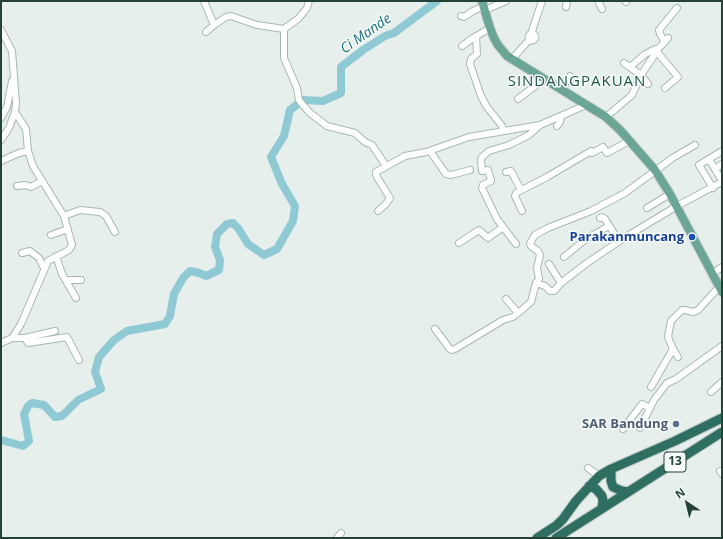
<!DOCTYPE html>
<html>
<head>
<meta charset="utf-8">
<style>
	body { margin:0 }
	#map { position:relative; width:723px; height:539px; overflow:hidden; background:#e6efeb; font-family:"Open Sans",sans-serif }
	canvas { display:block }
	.frame { position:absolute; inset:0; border:2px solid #24423a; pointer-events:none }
	.north { position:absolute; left:667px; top:483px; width:40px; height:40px; -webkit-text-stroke:3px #f7fbf9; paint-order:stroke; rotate:325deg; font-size:11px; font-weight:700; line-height:16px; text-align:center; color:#24423a }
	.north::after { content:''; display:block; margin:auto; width:14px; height:18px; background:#24423a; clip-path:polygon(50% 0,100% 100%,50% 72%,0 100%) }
</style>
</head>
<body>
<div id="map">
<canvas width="723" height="539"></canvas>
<div class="frame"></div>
<div class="north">N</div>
</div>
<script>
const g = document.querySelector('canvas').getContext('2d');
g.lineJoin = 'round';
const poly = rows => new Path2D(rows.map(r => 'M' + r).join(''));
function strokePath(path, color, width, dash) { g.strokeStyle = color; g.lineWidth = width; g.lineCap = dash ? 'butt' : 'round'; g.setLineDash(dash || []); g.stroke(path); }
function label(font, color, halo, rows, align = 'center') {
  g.font = font + ' "Open Sans",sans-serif'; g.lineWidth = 3; g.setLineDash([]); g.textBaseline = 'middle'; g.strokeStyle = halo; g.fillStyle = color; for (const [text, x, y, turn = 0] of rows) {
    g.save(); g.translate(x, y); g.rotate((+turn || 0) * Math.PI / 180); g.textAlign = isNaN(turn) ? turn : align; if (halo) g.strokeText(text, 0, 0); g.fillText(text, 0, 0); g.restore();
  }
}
strokePath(poly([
	[1,440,23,446,29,441,24,414,28,406,32,403,44,405,55,417,62,416,78,400,101,389,95,372,99,357,114,340,127,331,165,324,170,316,174,294,183,278,190,271,199,273,206,276,219,270,220,260,215,247,217,234,227,224,233,223,238,228,248,244,264,255,277,249,293,221,295,206,282,184,271,157,284,136,290,110,303,100,323,101,341,93,341,67,363,50,385,36,394,33,437,1]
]), '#8ec9d4', 8);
const minor = poly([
	[204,1,214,25,206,32],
	[598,1,602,9],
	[625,1,626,2],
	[566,7,567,1],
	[485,10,506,1],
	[461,16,464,17,473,11,484,6],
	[214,25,226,17,231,16,257,25,284,29,299,18,307,8,309,1],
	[284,29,284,58,297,88,299,100,302,104,310,113,327,126,355,133,365,142,372,145,386,166],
	[1,30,12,51,16,103,15,112,26,129,28,151,33,166,64,216,72,245,69,250,48,261,21,324,12,338,1,343],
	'528.5 37a3.5 3.5 0 1 1 7 0a3.5 3.5 0 1 1-7 0Z',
	[531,34,542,1],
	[476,36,477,54,471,59,470,64,481,96,487,107,502,126,503,131],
	[665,42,660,34,659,30,677,8],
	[462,46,473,38,490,28],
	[657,52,678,77,677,78,665,88],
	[511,60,529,40],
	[624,63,641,75,648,84],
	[630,67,644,55,653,50,659,48],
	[561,90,570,76],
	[518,99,544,79],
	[606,117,632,95,641,75,659,48,668,38],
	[1,118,7,107,12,81],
	[557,126,560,122,561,116],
	[1,140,9,128,15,112],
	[430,151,446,174,451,175,470,170],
	[709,159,722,181],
	[1,161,19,153,28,151],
	[715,169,722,164],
	[506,172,511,171,521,190],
	[17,186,25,185,31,187,42,181],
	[713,188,699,165,722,151],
	[647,208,670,194],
	[378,211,386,204,390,198,377,177,376,174,376,172,405,156,426,152,469,137,540,125,586,105],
	[522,211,515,196,516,193,547,177,591,151,592,153,603,147,607,153,629,141],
	[64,216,80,210,100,212,106,216,115,232],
	[600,218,602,217,605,219,619,241],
	[51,235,68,229],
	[459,243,479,230,488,238,503,227],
	[516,244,497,219,482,188,483,185,491,181,491,180,488,170,482,171,481,160,482,157,489,151,509,145,529,135,540,125],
	[22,253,30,251,39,258,44,268],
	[56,256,62,274,76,298],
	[564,257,586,239,609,226],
	[549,264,561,283],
	[712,274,722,267],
	[66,280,81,280],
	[536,283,539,279,537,268,540,255,538,251,531,246,530,243,535,235,548,228,591,211,625,193,674,157,695,145],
	[506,299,518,313],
	[435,329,450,349,452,350,455,349,503,320,513,317,518,313,531,302,536,283,545,286,550,291,554,291,561,283,587,263,624,238,677,206,722,182],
	[12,338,25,338,55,331],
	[25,338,28,343,67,337,79,360],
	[673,349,678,357],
	[651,387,673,349,668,337,671,321,682,310,685,310,693,312,698,310,719,287],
	[711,392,722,382],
	[640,428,654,400,667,383,676,379,722,346],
	[623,429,642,404,650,408],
	[588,468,599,476],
	[720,471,722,474],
	[337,538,341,533]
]);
const major = poly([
	[482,1,490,28,494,38,498,45,507,56,606,117,620,130,655,170,670,194,722,292]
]);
const highway = poly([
	[611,469,611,481,613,487,622,491,628,492],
	[589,486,596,489,602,496,603,501,602,508],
	[537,538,557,525,563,519,576,501,599,476,611,469,675,441,722,418],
	[556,538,722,432]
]);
strokePath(minor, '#a8b8b2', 8);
strokePath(major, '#c2cac8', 10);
strokePath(highway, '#c2cac8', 11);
strokePath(minor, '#fff', 6);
strokePath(major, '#6aa596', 8);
strokePath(highway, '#2f6f62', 9);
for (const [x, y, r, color] of [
	[692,237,4,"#1a4fb4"],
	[676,424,4,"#5c6f8a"]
]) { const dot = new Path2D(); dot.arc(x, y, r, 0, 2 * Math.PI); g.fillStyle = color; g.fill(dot); strokePath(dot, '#f7fbf9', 1.5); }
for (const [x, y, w] of [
	[675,462,22]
]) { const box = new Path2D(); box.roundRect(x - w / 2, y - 10, w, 20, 3); g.fillStyle = '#f7fbf9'; g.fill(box); strokePath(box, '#24423a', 1); }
label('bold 12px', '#24423a', null, [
	["13",675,462]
]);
label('bold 13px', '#164399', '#f7fbf9', [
	["Parakanmuncang",684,237]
], 'right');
label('bold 13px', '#4e5e75', '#f7fbf9', [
	["SAR Bandung",668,424]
], 'right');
label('italic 14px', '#1c6f80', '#f7fbf9', [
	["Ci Mande",366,34,-35]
]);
g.letterSpacing = '1px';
label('15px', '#1f5548', '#f7fbf9', [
	["SINDANGPAKUAN",577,82]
]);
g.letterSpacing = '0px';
</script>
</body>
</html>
